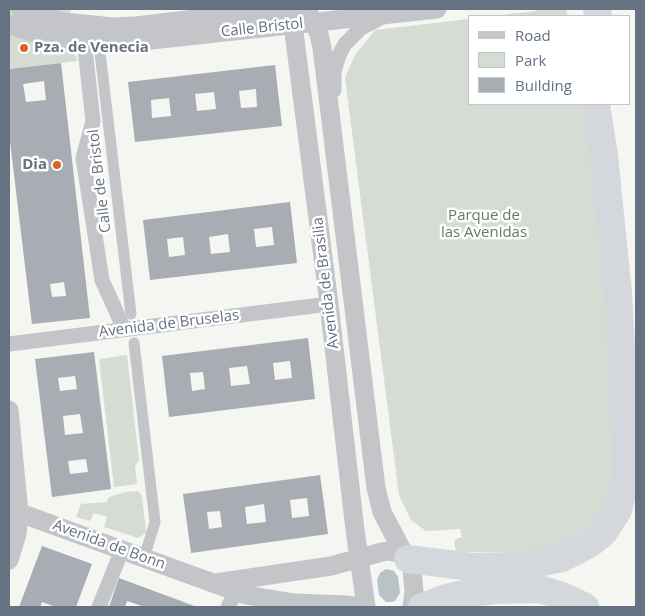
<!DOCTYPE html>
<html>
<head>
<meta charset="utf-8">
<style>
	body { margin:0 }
	#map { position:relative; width:645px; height:616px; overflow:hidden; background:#f5f5f1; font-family:"Open Sans",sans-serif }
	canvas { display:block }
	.frame { position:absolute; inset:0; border:10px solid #657281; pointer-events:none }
	.legend { position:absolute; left:468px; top:15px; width:162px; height:90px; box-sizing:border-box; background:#fff; border:1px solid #c1c7cd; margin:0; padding:6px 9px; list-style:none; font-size:15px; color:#657281 }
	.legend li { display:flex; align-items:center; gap:10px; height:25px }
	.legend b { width:25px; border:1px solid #c1c7cd }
</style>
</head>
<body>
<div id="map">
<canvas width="645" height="616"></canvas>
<div class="frame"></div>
<ul class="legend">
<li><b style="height:6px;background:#c3c5c9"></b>Road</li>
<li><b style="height:14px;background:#d5dcd3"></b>Park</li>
<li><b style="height:14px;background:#a7adb3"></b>Building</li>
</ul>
</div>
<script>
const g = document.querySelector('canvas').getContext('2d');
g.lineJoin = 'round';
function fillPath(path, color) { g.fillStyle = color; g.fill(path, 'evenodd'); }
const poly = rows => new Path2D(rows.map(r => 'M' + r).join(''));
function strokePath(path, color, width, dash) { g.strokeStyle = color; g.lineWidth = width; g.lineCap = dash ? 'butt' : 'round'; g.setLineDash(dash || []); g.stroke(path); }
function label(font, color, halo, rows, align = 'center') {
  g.font = font + ' "Open Sans",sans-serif'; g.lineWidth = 5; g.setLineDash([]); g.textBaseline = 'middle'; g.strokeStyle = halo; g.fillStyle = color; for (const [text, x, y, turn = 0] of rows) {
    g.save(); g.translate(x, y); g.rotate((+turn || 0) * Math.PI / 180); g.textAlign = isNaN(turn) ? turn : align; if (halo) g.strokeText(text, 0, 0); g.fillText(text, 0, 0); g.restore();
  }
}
fillPath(poly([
	[9,9,70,9,77,61,9,69],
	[537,9,566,9,568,16,491,16,537,11],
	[469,19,469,104,583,104,601,211,616,475,605,509,589,527,559,546,526,553,456,552,454,540,462,537,460,529,426,531,411,520,399,495,345,78,355,55,375,30],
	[127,355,139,460,135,467,137,484,114,487,99,359],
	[138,491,142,496,146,531,146,533,138,538,104,527,107,517,94,513,90,521,76,517,81,504,107,502,109,497,126,492]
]), '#d5dcd3');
fillPath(poly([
	[386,569,394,571,398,577,400,593,395,601,391,602,386,602,379,595,377,580,380,573]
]), '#b8c2c7');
fillPath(poly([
	[61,63,90,318,32,324,9,133,9,69],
	[44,81,46,100,26,102,23,84],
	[64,282,66,296,52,297,50,284],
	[275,65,282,126,135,142,128,82],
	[256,89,257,107,241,108,239,91],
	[214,92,216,109,197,111,195,94],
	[169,98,171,116,152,118,151,100],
	[290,202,297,263,150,280,143,220],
	[272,227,274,245,256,247,254,229],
	[228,234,230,252,211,254,209,237],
	[183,237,185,255,169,257,167,239],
	[308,338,315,399,169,417,162,356],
	[290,361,292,378,275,380,273,363],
	[247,366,250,384,231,386,229,368],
	[203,372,205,389,192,391,190,373],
	[94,352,111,489,52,497,35,359],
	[75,376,77,389,60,391,58,378],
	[80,414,83,433,65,435,63,416],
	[86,459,88,472,70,474,68,461],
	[320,475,328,534,191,553,183,494],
	[307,498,309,516,292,518,290,500],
	[264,504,266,522,247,524,245,507],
	[220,511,222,527,209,529,207,512],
	[42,546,92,564,76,607,56,607,42,602,40,607,19,607],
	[119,578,197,607,145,607,127,601,125,607,109,607]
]), '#a7adb3');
strokePath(poly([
	[99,44,131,314],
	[134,343,155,522,144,558]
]), '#c3c5c9', 11);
strokePath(poly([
	[87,43,85,49,93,121,83,158,102,280,124,329],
	[334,90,334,71,339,55,345,44,361,28,382,17],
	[9,344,329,304],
	[99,607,122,550],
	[228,607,232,599,238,592]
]), '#c3c5c9', 15);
strokePath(poly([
	[21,9,64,22,113,27,136,26,279,9],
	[291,9,329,304,355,530,366,607],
	[295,9,311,17,319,34,322,48,376,488,382,512,412,569,414,591,412,607],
	[9,24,34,33,53,37,99,44,114,44,437,9],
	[9,410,19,513,17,534,9,560],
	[9,509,246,595,294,603,347,605,361,607],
	[216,583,331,566,382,552,389,551,404,554]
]), '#c3c5c9', 19);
strokePath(poly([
	[597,9,598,16],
	[408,559,471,567,495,567,528,565,562,558,578,550,592,542,604,532,618,510,626,478,625,418,618,293,604,156,596,104],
	[422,607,446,598,469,593,496,590,540,589,562,596,585,607]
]), '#d4d8dc', 28);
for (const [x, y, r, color] of [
	[24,48,5,"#dc622b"],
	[57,165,5,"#dc622b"]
]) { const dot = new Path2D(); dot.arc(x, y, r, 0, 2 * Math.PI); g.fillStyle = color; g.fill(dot); strokePath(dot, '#fff', 2); }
label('15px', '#657281', '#fff', [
	["Calle Bristol",262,28,-6],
	["Calle de Bristol",100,181,-97],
	["Avenida de Brasilia",326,283,-97],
	["Avenida de Bruselas",169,324,-7],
	["Avenida de Bonn",109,545,20]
]);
label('bold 15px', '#657281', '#fff', [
	["Pza. de Venecia",34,48],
	["Dia",47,165,"right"]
], 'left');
label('15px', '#667964', '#fff', [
	["Parque de",484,216],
	["las Avenidas",484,233]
]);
</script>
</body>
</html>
